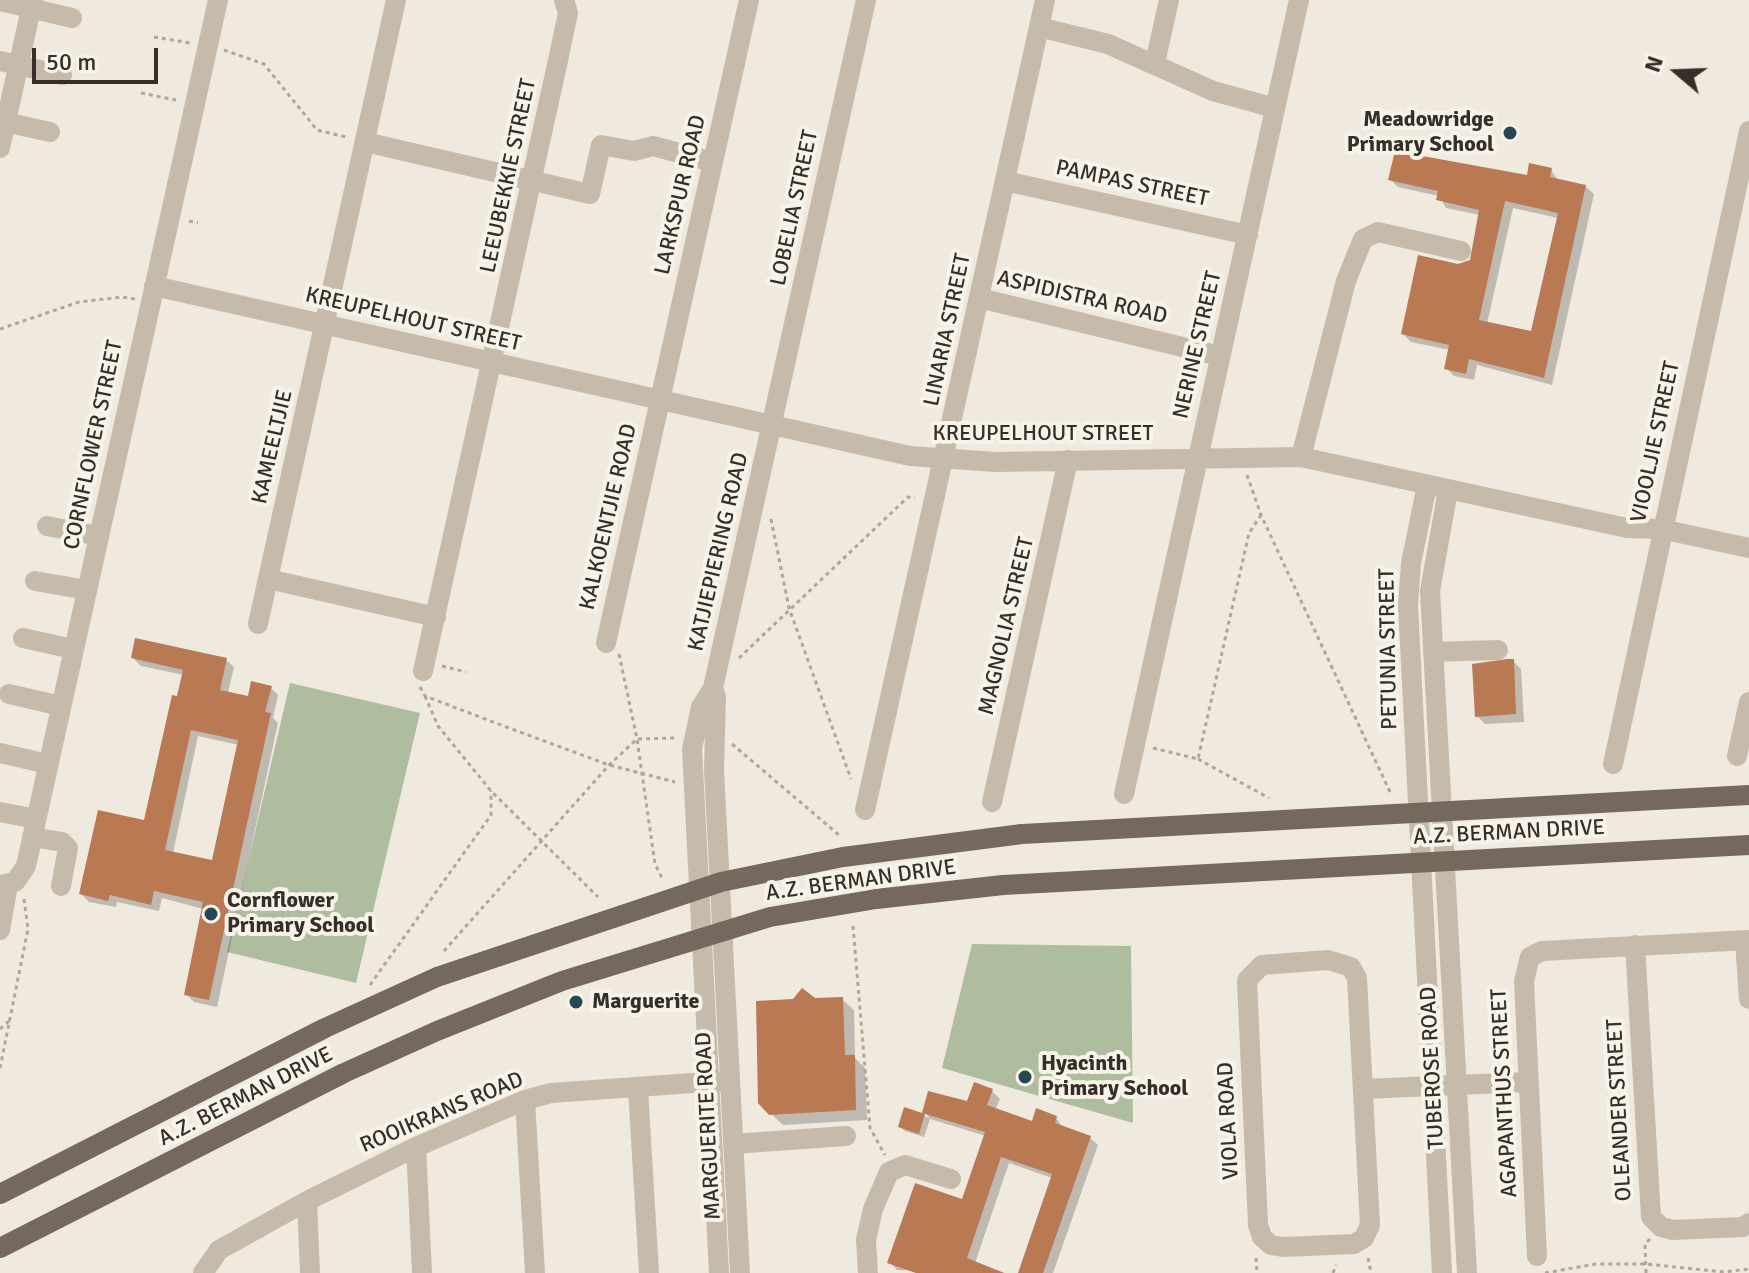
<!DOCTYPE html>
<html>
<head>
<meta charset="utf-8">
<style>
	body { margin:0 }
	#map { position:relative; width:1749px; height:1273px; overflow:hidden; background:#efe9de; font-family:Signika,sans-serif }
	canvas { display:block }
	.north { position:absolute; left:1637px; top:32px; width:80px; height:80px; -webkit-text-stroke:6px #f7f3e9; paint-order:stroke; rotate:289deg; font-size:22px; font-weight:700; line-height:32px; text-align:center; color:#352e29 }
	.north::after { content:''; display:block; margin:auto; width:28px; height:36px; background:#352e29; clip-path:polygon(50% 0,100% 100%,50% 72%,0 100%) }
	.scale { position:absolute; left:32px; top:48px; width:126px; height:36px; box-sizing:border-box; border:4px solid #352e29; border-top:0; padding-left:10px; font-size:24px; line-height:28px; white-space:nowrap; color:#352e29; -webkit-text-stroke:6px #f7f3e9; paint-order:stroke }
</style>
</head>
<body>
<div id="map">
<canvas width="1749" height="1273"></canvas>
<div class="north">N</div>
<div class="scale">50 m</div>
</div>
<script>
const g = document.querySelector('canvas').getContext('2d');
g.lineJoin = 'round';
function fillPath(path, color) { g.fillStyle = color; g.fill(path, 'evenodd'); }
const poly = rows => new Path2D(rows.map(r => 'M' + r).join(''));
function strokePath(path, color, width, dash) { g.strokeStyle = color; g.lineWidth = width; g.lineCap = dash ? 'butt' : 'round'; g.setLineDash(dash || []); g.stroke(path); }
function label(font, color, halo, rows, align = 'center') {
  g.font = font + ' Signika,sans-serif'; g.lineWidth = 8; g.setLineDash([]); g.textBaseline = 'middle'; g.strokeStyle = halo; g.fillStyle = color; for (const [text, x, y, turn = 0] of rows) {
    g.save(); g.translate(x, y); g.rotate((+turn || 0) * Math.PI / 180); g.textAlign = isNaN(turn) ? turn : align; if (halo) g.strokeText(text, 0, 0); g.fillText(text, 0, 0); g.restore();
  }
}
fillPath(poly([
	[290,683,420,713,356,983,227,952],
	[972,944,1131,946,1133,1123,942,1068]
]), '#afbd9f');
fillPath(poly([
	[1551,170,1558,180,1585,186,1594,194,1552,385,1477,365,1474,380,1454,376,1446,368,1450,350,1411,342,1403,334,1458,266,1472,262,1480,215,1446,208,1439,196,1398,187,1390,179,1528,178],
	[1513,208,1558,218,1533,334,1487,324],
	[133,658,226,660,234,667,228,693,249,698,271,688,278,695,273,718,278,723,217,1007,194,1002,186,994,203,909,162,898,159,911,117,902,116,907,89,902,81,894,146,822,179,699,184,675,141,666],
	[198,736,239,745,214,862,173,853],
	[1513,661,1521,669,1524,722,1485,724,1477,716],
	[842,999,854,1010,855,1058,865,1068,867,1120,783,1125,760,1103,815,1000],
	[992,1091,1000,1099,995,1110,1033,1124,1056,1117,1063,1128,1090,1138,1098,1145,1053,1273,1020,1273,1052,1178,1009,1163,975,1263,1005,1273,897,1270,890,1262,963,1202,986,1136,930,1119,924,1137,905,1131,900,1126,906,1110,930,1118,924,1112,968,1104]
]), '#0003');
fillPath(poly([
	[1395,151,1527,175,1529,163,1552,168,1550,177,1586,185,1544,378,1469,359,1466,374,1444,369,1449,345,1401,334,1418,255,1458,264,1470,260,1479,210,1436,200,1438,191,1388,180],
	[1505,201,1558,213,1531,331,1479,320],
	[135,638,227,658,220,690,248,696,251,681,272,686,265,712,271,713,209,1000,184,995,203,902,154,891,151,905,110,895,108,901,79,894,98,810,144,820,172,695,177,696,183,670,131,658],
	[191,730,238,740,212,860,165,850],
	[1507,659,1514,659,1516,714,1475,717,1472,664],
	[802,988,815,998,843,997,845,1055,855,1055,856,1110,769,1115,758,1103,756,1001,793,999],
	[974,1082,993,1089,987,1105,1032,1121,1036,1108,1057,1116,1055,1123,1091,1136,1043,1273,1018,1273,1052,1174,1001,1157,967,1258,1004,1273,916,1273,887,1263,915,1183,962,1199,985,1132,922,1113,928,1091,967,1101],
	[904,1107,925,1114,919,1134,898,1127]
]), '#b87953');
strokePath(poly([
	[154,37,190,43],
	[224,50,264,64,317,130,346,137],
	[141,93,176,100],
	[189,221,198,223],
	[0,329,79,302,122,297,135,299],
	[1247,475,1261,515,1390,792],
	[771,519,789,608,851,779],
	[619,654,637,739,655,864,662,878],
	[739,658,908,497,915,498],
	[442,666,466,672],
	[420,687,425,696,493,722,609,765,675,782],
	[425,696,438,726,491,791,598,897],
	[732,744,839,835],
	[1153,748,1198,759,1249,533,1261,515],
	[1198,759,1269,798],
	[853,926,870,1128,885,1155],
	[444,951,609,765,637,739,674,738],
	[370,985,491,815,491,791],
	[0,1029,9,1021],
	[0,1068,28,929,24,899],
	[1256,1258,1257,1273],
	[1368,1258,1371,1273],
	[1333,1273,1336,1265],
	[1545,1273,1596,1264,1646,1264,1724,1272,1749,1269],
	[1646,1273,1645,1244,1650,1239]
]), '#b2a595', 3, [4, 4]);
strokePath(poly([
	[0,1,72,18],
	[1039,27,1108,44,1213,91,1275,108],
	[0,61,62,75],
	[1155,63,1169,0],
	[0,121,50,132],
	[365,142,590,194,601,145,634,151,653,146,713,162],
	[0,148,33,0],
	[1005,181,1248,235],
	[154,286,910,456,996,462,1301,457,1627,528,1661,529,1749,548],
	[979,298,1220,356],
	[1301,457,1346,281,1363,239,1378,232,1461,251],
	[1427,485,1411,563,1408,605,1442,1273],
	[1448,490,1430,591,1467,1273],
	[47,526,99,536],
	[268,579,436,617],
	[35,581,87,590],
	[258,624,396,0],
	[23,638,73,649],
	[606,643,749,0],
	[1433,652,1498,650],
	[423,671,557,65,568,13,564,0],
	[713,688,716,697,714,770,740,1273],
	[9,694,61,706],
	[0,753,48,764],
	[1737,756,1749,702],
	[1613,764,1749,131],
	[1124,794,1299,0],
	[992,802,1068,460],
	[865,810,1045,0],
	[0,812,36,819],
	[32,837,62,842,68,848,61,886],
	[0,885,15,882,26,866,218,0],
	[0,930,8,885],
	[1745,941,1749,999],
	[1635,945,1651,1217,1661,1227,1673,1230,1743,1227,1749,1223],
	[1328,960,1351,967,1357,978,1370,1225,1364,1238,1354,1244,1283,1247,1271,1245,1262,1237,1258,1225,1247,980,1262,965,1328,960],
	[638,1089,649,1273],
	[1363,1089,1527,1082],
	[525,1100,535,1273],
	[733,1144,846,1136],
	[416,1147,422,1273],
	[307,1201,310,1273],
	[1537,1256,1524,981,1530,957,1542,951,1749,940],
	[203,1273,219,1250,307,1201,416,1147,525,1100,551,1093,721,1081],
	[719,1273,692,749,701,707,713,688,866,0],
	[868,1273,866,1240,873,1209,889,1172,905,1165,951,1179]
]), '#c6bbab', 20);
strokePath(poly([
	[0,1194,325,1028,437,977,721,882,843,857,1022,834,1749,795],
	[0,1248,344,1073,437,1031,562,981,770,917,876,899,1003,885,1749,845]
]), '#75685c', 20);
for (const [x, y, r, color] of [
	[1510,133,8,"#234852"],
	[211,914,8,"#234852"],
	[576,1002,8,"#234852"],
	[1025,1077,8,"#234852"]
]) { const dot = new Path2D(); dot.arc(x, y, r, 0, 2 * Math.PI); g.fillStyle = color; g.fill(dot); strokePath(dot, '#f7f3e9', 3); }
label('bold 22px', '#352e29', '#f7f3e9', [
	["Meadowridge",1494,120,"right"],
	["Primary School",1494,145,"right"],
	["Cornflower",227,901],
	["Primary School",227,926],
	["Marguerite",592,1002],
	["Hyacinth",1041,1064],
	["Primary School",1041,1089]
], 'left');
label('22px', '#352e29', '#f7f3e9', [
	["LEEUBEKKIE STREET",509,176,-78],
	["PAMPAS STREET",1132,184,12],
	["LARKSPUR ROAD",681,195,-77],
	["LOBELIA STREET",795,208,-78],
	["ASPIDISTRA ROAD",1082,298,13],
	["KREUPELHOUT STREET",413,320,13],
	["LINARIA STREET",948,330,-78],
	["NERINE STREET",1198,345,-77],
	["KREUPELHOUT STREET",1043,434],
	["VIOOLJIE STREET",1656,442,-78],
	["CORNFLOWER STREET",94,445,-78],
	["KAMEELTJIE",273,447,-77],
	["KALKOENTJIE ROAD",609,517,-77],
	["KATJIEPIERING ROAD",719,552,-77],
	["MAGNOLIA STREET",1007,626,-77],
	["PETUNIA STREET",1389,649,-91],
	["A.Z. BERMAN DRIVE",1509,833,-3],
	["A.Z. BERMAN DRIVE",861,881,-8],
	["TUBEROSE ROAD",1433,1068,-93],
	["AGAPANTHUS STREET",1505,1093,-93],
	["A.Z. BERMAN DRIVE",246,1097,-27],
	["OLEANDER STREET",1620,1110,-93],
	["ROOIKRANS ROAD",442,1113,-23],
	["VIOLA ROAD",1229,1121,-93],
	["MARGUERITE ROAD",709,1126,-93]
]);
</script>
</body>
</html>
